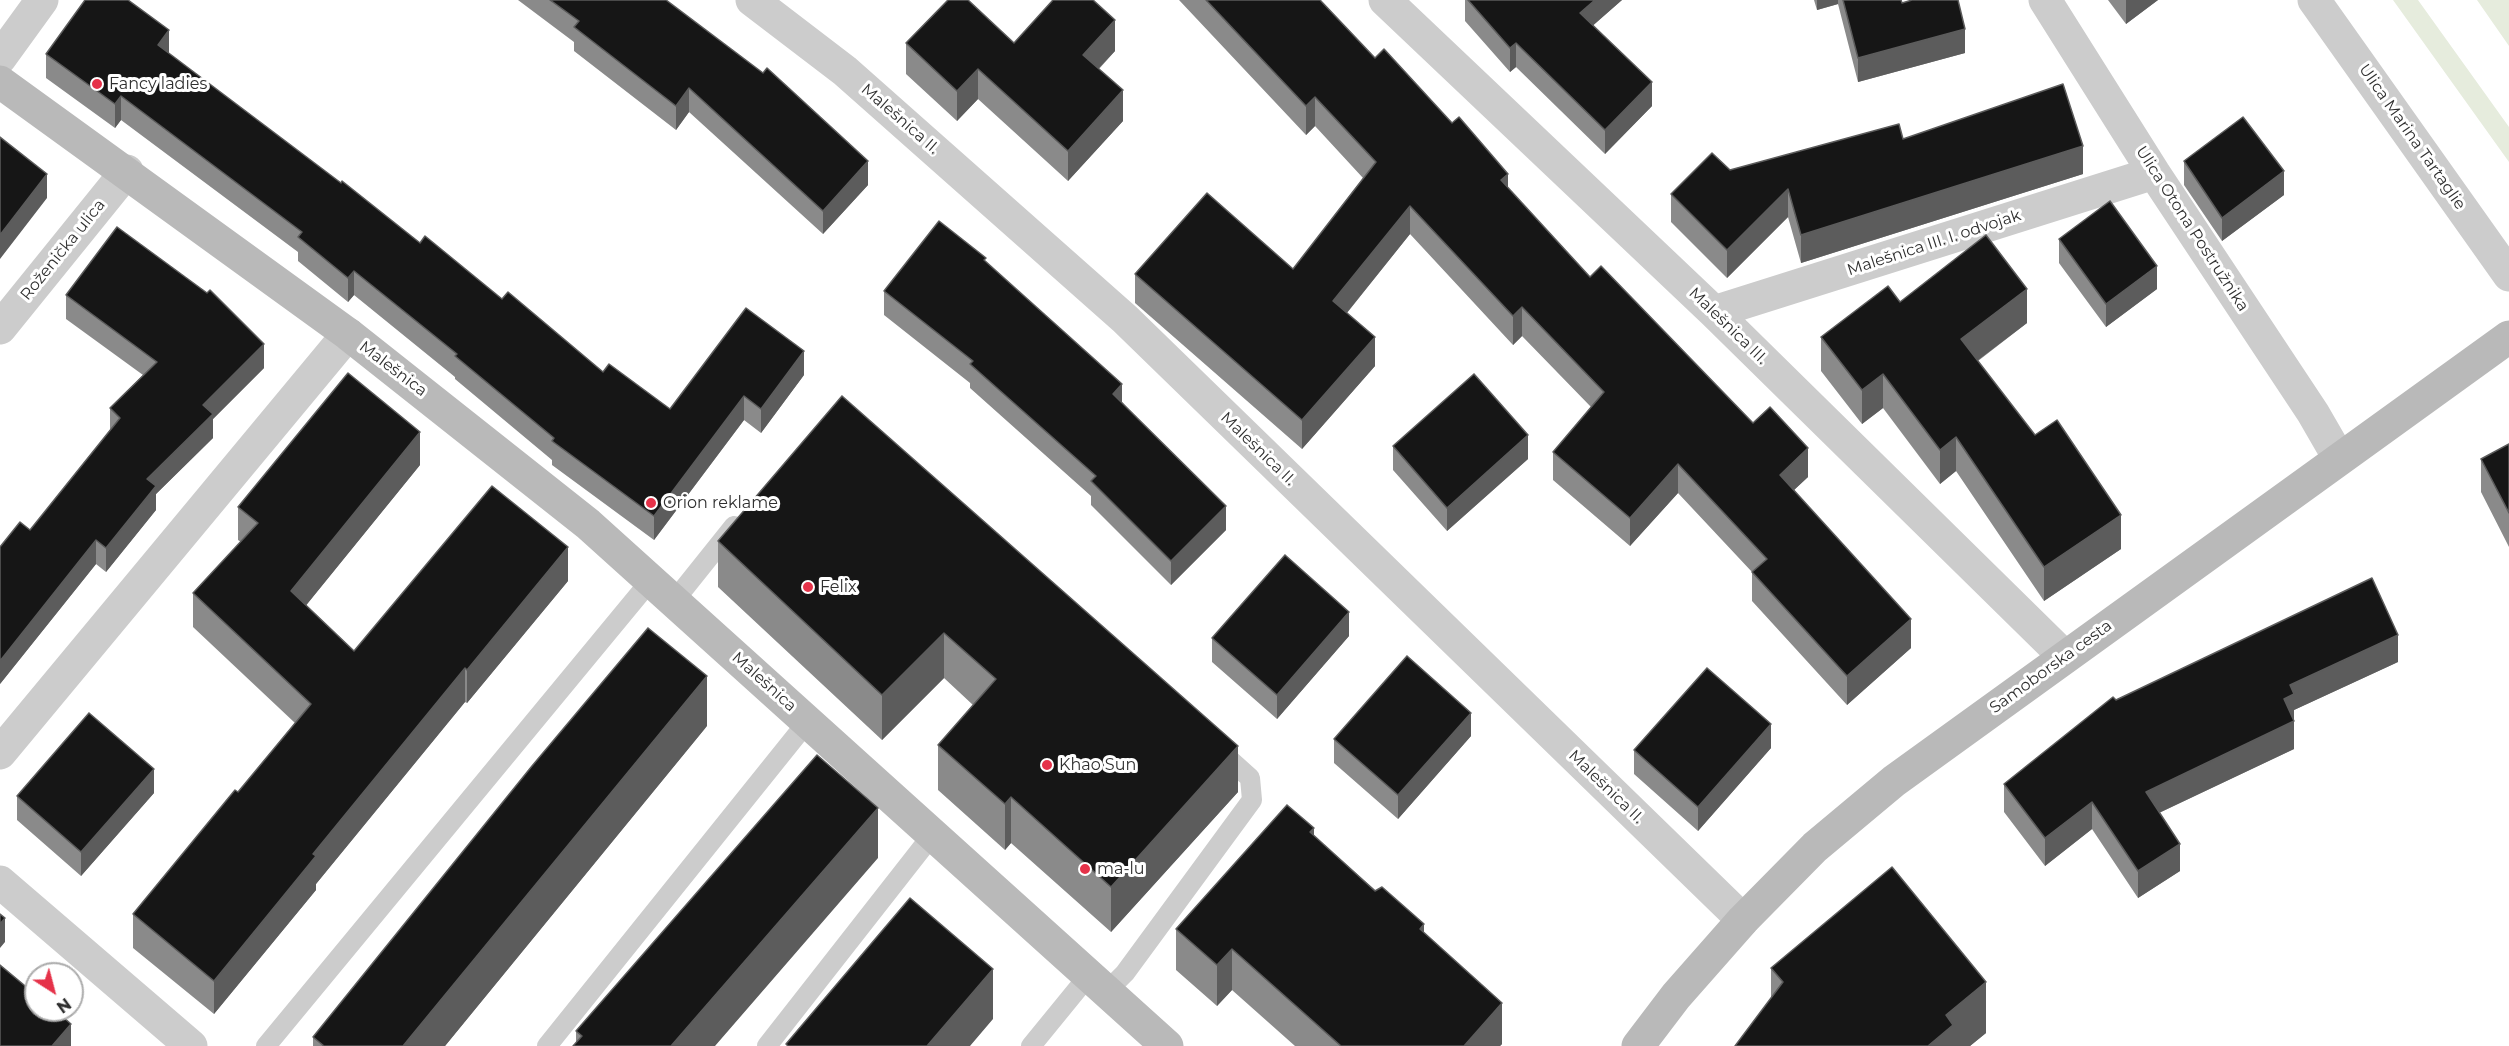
<!DOCTYPE html>
<html>
<head>
<meta charset="utf-8">
<style>
	body { margin:0 }
	#map { position:relative; width:2509px; height:1046px; overflow:hidden; background:#fff; font-family:Montserrat,sans-serif }
	canvas { display:block }
	.north { position:absolute; left:24px; top:962px; width:60px; height:60px; box-sizing:border-box; background:#fff; border:2px solid #acacac; border-radius:50%; rotate:144deg; font-size:16px; font-weight:700; line-height:24px; text-align:center; color:#2f2f2f }
	.north::after { content:''; display:block; margin:auto; width:21px; height:27px; background:#e53249; clip-path:polygon(50% 0,100% 100%,50% 72%,0 100%) }
</style>
</head>
<body>
<div id="map">
<canvas width="2509" height="1046"></canvas>
<div class="north">N</div>
</div>
<script>
const g = document.querySelector('canvas').getContext('2d');
g.lineJoin = 'round';
function fillPath(path, color) { g.fillStyle = color; g.fill(path, 'evenodd'); }
const poly = rows => new Path2D(rows.map(r => 'M' + r).join(''));
function strokePath(path, color, width, dash) { g.strokeStyle = color; g.lineWidth = width; g.lineCap = dash ? 'butt' : 'round'; g.setLineDash(dash || []); g.stroke(path); }
function label(font, color, halo, rows, align = 'center') {
  g.font = font + ' Montserrat,sans-serif'; g.lineWidth = 6; g.setLineDash([]); g.textBaseline = 'middle'; g.strokeStyle = halo; g.fillStyle = color; for (const [text, x, y, turn = 0] of rows) {
    g.save(); g.translate(x, y); g.rotate((+turn || 0) * Math.PI / 180); g.textAlign = isNaN(turn) ? turn : align; if (halo) g.strokeText(text, 0, 0); g.fillText(text, 0, 0); g.restore();
  }
}
fillPath(poly([
	[2393,0,2418,0,2509,127,2509,162],
	[2477,0,2509,0,2509,46]
]), '#e6ecdd');
strokePath(poly([
	[674,601,734,526],
	[1107,991,1125,973,1252,800,1250,778,1220,751],
	[266,1046,651,580],
	[547,1046,808,721],
	[767,1046,933,834],
	[1031,1046,1089,975]
]), '#ccc', 20);
strokePath(poly([
	[752,0,845,71,1125,319,1743,920],
	[1385,0,1714,312,2065,657],
	[2045,0,2154,173,2313,413,2339,458],
	[2314,0,2509,275],
	[0,58,42,0],
	[1714,312,2154,173],
	[0,328,127,171],
	[0,753,348,334],
	[0,882,191,1046]
]), '#ccc', 33);
strokePath(poly([
	[0,82,348,334,588,524,1167,1046],
	[1638,1046,1676,996,1743,920,1815,847,1894,781,2509,337]
]), '#b9b9b9', 33);
fillPath(poly([
	[518,0,666,0,868,185,823,234,689,112,676,130,574,51,574,42],
	[1179,0,1320,0,1375,58,1508,188,1590,277,1753,423,1808,477,1794,490,1911,648,1847,705,1752,601,1752,572,1678,493,1630,546,1553,480,1553,452,1591,407,1522,336,1513,345,1410,234,1347,313,1375,366,1302,449,1135,303,1135,274,1293,269,1363,178,1315,126,1306,135],
	[1465,0,1622,0,1593,25,1652,106,1605,154,1516,67,1510,72,1465,21],
	[1814,0,1901,0,1902,3,1965,53,1858,82,1838,4,1817,10],
	[2108,0,2158,0,2126,24],
	[906,43,1014,43,1115,51,1099,69,1123,121,1068,181,978,99,957,121,906,74],
	[46,54,169,54,420,243,502,299,603,372,670,409,804,375,761,433,744,420,654,540,552,465,552,460,455,379,455,377,354,295,348,302,298,261,298,252,121,120,115,128,46,78],
	[1903,139,2083,174,1801,263,1788,217,1727,278,1671,222,1671,194,1730,170],
	[2184,161,2284,195,2222,241,2184,185],
	[2059,239,2157,289,2106,327,2059,263],
	[986,262,1122,402,1226,530,1171,585,1091,505,1091,496,970,388,970,383,884,315,884,291],
	[66,295,264,368,213,419,213,438,156,494,156,510,106,572,96,564,0,684,30,530,110,430,110,408,143,375,66,319],
	[1900,302,2027,323,1978,361,2121,549,2044,601,1956,471,1940,484,1883,408,1862,424,1821,371,1821,337],
	[842,396,1238,792,1111,932,1011,843,1005,850,938,790,938,745,973,705,944,678,882,740,718,587,718,541],
	[2509,444,2509,547,2481,492,2481,459],
	[1393,446,1528,459,1447,531,1393,470],
	[420,465,306,605,354,651,568,581,467,703,465,702,316,884,316,890,214,1014,133,948,133,914,238,792,295,723,193,627,193,593,241,542,238,540,238,507],
	[1349,636,1277,719,1212,662,1212,638],
	[2398,662,2294,710,2294,749,2159,813,2180,871,2138,898,2092,829,2045,866,2004,812,2004,784,2116,700],
	[707,726,445,1046,313,1046,313,1037],
	[1471,736,1398,819,1334,763,1334,739],
	[1771,748,1698,831,1634,774,1634,750],
	[154,793,81,876,17,820,17,796],
	[1314,836,1424,933,1502,1044,1500,1046,1295,1046,1232,990,1217,1006,1176,970,1176,929],
	[878,858,576,1043,576,1031],
	[1771,968,1986,1033,1970,1046,1735,1046,1771,999]
]), '#8a8a8a');
fillPath(poly([
	[1595,0,1622,0,1580,37,1580,13],
	[1817,0,1838,0,1838,4,1817,10],
	[2126,0,2158,0,2126,24],
	[1115,20,1115,51,1083,85,1083,55],
	[1965,29,1965,53,1858,82,1858,58],
	[169,30,169,54,158,45],
	[1516,43,1516,67,1510,72,1510,48],
	[978,69,978,99,957,121,957,91],
	[1652,82,1652,106,1605,154,1605,130],
	[689,88,689,112,676,130,676,106],
	[1123,90,1123,121,1068,181,1068,151],
	[121,96,121,120,115,128,115,104],
	[1315,97,1315,126,1306,135,1306,106],
	[2083,146,2083,174,1801,263,1801,235],
	[868,161,868,185,823,234,823,211],
	[2284,171,2284,195,2222,241,2222,218],
	[47,174,47,198,0,259,0,235],
	[1508,174,1508,203,1501,180],
	[1788,189,1788,217,1727,278,1727,250],
	[1410,206,1410,234,1333,330,1333,301],
	[2157,266,2157,289,2106,327,2106,304],
	[354,271,354,295,348,302,348,278],
	[2027,289,2027,323,1961,373,1961,339],
	[1522,307,1522,336,1513,345,1513,316],
	[1375,337,1375,366,1302,449,1302,420],
	[264,344,264,368,213,419,213,438,156,494,156,510,106,572,106,548,147,479,203,405],
	[804,351,804,375,761,433,761,409],
	[1883,374,1883,408,1862,424,1862,390],
	[1122,384,1122,408,1113,394],
	[744,396,744,420,654,540,654,516],
	[420,432,420,465,291,624,291,591],
	[1528,435,1528,459,1447,531,1447,508],
	[1956,437,1956,471,1940,484,1940,450],
	[1808,448,1808,477,1780,503,1780,475],
	[1678,464,1678,493,1630,546,1630,518],
	[1226,506,1226,530,1171,585,1171,561],
	[2121,515,2121,549,2044,601,2044,567],
	[96,540,96,564,0,684,0,661],
	[568,547,568,581,467,703,467,670],
	[1349,612,1349,636,1277,719,1277,695],
	[1911,619,1911,648,1847,705,1847,676],
	[944,633,944,678,882,740,882,695],
	[2398,635,2398,662,2294,710,2294,749,2146,819,2146,792,2284,699,2290,685],
	[465,668,465,702,316,884,316,890,214,1014,214,981,313,854],
	[707,676,707,726,445,1046,403,1046],
	[1471,713,1471,736,1398,819,1398,795],
	[1771,724,1771,748,1698,831,1698,807],
	[1238,746,1238,792,1111,932,1111,887],
	[154,769,154,793,81,876,81,852],
	[1011,797,1011,843,1005,850,1005,804],
	[2092,802,2092,829,2045,866,2045,838],
	[878,808,878,858,715,1046,671,1046],
	[1314,828,1314,869,1310,832],
	[2180,844,2180,871,2138,898,2138,871],
	[5,918,5,942,0,948,0,924],
	[1424,924,1424,965,1420,929],
	[1232,949,1232,990,1217,1006,1217,965],
	[993,969,993,1019,970,1046,927,1046],
	[1986,982,1986,1033,1970,1046,1928,1046,1946,1015],
	[1502,1003,1502,1044,1500,1046,1464,1046],
	[71,1024,71,1046,52,1046]
]), '#5c5c5c');
const building = poly([
	[85,0,128,0,169,30,158,45,341,183,342,181,420,243,425,236,502,299,508,292,603,372,609,364,670,409,746,308,804,351,761,409,744,396,654,516,552,441,554,438,455,356,457,354,354,271,348,278,298,237,302,232,121,96,115,104,46,54,85,0],
	[550,0,666,0,763,73,767,68,868,161,823,211,689,88,676,106,574,27,579,21,550,0],
	[948,0,968,0,1014,43,1053,0,1093,0,1115,20,1083,55,1123,90,1068,151,978,69,957,91,906,43,948,0],
	[1206,0,1320,0,1375,58,1384,49,1452,123,1459,117,1508,174,1501,180,1590,277,1601,266,1753,423,1770,407,1808,448,1780,475,1911,619,1847,676,1752,572,1767,559,1678,464,1630,518,1553,452,1604,392,1522,307,1513,316,1410,206,1333,301,1375,337,1302,420,1135,274,1207,193,1293,269,1376,162,1315,97,1306,106,1206,0],
	[1468,0,1595,0,1580,13,1652,82,1605,130,1516,43,1510,48,1468,0],
	[1843,0,1901,0,1902,3,1912,0,1958,0,1965,29,1858,58,1843,0],
	[2063,84,2083,146,1801,235,1788,189,1727,250,1671,194,1712,153,1730,170,1899,124,1903,139,2063,84],
	[2243,117,2284,171,2222,218,2184,161,2243,117],
	[0,137,47,174,0,235,0,137],
	[2110,201,2157,266,2106,304,2059,239,2110,201],
	[939,221,986,258,984,260,1122,384,1113,394,1226,506,1171,561,1091,481,1096,476,970,364,973,361,884,291,939,221],
	[117,227,207,293,210,290,264,344,203,405,213,414,147,479,156,486,106,548,96,540,0,661,0,547,20,522,30,530,120,418,110,408,157,362,66,295,117,227],
	[1986,235,2027,289,1961,339,2035,435,2057,420,2121,515,2044,567,1956,437,1940,450,1883,374,1862,390,1821,337,1888,286,1900,302,1986,235],
	[348,373,420,432,291,591,354,651,492,486,568,547,467,670,465,668,313,854,316,856,214,981,133,914,235,790,238,792,311,704,193,593,258,523,238,507,348,373],
	[1474,374,1528,435,1447,508,1393,446,1474,374],
	[842,396,1238,746,1111,887,1011,797,1005,804,938,745,996,679,944,633,882,695,718,541,842,396],
	[2509,444,2509,513,2481,459,2509,444],
	[1285,555,1349,612,1277,695,1212,638,1285,555],
	[2372,578,2398,635,2290,685,2294,694,2284,699,2294,721,2146,792,2180,844,2138,871,2092,802,2045,838,2004,784,2113,697,2116,700,2372,578],
	[648,628,707,676,403,1046,324,1046,313,1037,532,766,648,628],
	[1407,656,1471,713,1398,795,1334,739,1407,656],
	[1707,668,1771,724,1698,807,1634,750,1707,668],
	[89,713,154,769,81,852,17,796,89,713],
	[817,755,878,808,671,1046,573,1046,582,1036,576,1031,817,755],
	[1287,805,1314,828,1310,832,1375,891,1382,887,1424,924,1420,929,1502,1003,1464,1046,1341,1046,1232,949,1217,965,1176,929,1287,805],
	[1892,867,1986,982,1946,1015,1953,1025,1928,1046,1735,1046,1783,982,1771,968,1892,867],
	[910,898,993,969,927,1046,788,1046,786,1044,910,898],
	[0,914,5,918,0,924,0,914],
	[0,965,36,995,36,1010,55,1010,71,1024,52,1046,0,1046,0,965]
]);
fillPath(building, '#161616');
strokePath(building, '#5c5c5c', 1.5);
for (const [x, y, r, color] of [
	[97,84,6,"#e53249"],
	[651,503,6,"#e53249"],
	[808,587,6,"#e53249"],
	[1047,765,6,"#e53249"],
	[1085,869,6,"#e53249"]
]) { const dot = new Path2D(); dot.arc(x, y, r, 0, 2 * Math.PI); g.fillStyle = color; g.fill(dot); strokePath(dot, '#fff', 2); }
label('16px', '#2f2f2f', '#fff', [
	["Fancy ladies",109,84],
	["Orion reklame",663,503],
	["Felix",820,587],
	["Khao Sun",1059,765],
	["ma-lu",1097,869]
], 'left');
label('16px', '#2f2f2f', '#fff', [
	["Malešnica II.",900,119,41],
	["Ulica Marina Tartaglie",2412,137,55],
	["Ulica Otona Postružnika",2192,229,57],
	["Malešnica III. I. odvojak",1934,243,-18],
	["Roženička ulica",63,250,-51],
	["Malešnica III.",1728,326,44],
	["Malešnica",393,369,37],
	["Malešnica II.",1258,449,44],
	["Samoborska cesta",2051,667,-36],
	["Malešnica",764,682,42],
	["Malešnica II.",1606,787,44]
]);
</script>
</body>
</html>
